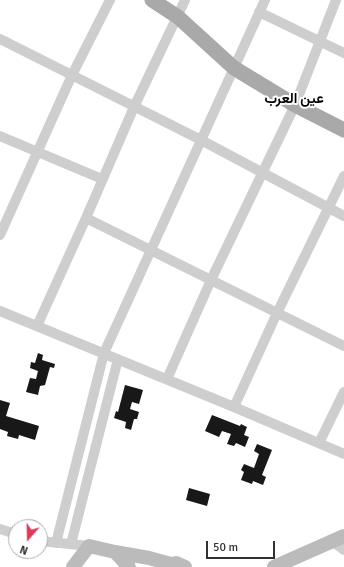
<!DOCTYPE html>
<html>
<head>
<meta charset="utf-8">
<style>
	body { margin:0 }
	#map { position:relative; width:344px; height:567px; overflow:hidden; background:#fff; font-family:Signika,sans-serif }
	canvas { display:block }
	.north { position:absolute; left:8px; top:519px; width:40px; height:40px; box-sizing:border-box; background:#fff; border:1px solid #adadad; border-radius:50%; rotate:200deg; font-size:11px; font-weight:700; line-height:16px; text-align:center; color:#313131 }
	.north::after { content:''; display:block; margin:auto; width:14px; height:18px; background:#e13a58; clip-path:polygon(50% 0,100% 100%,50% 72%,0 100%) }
	.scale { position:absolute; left:206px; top:541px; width:69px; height:18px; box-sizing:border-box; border:2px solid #313131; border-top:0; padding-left:5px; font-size:12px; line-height:14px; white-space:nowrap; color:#313131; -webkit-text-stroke:3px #fff; paint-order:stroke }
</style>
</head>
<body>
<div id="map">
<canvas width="344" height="567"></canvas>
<div class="north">N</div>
<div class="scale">50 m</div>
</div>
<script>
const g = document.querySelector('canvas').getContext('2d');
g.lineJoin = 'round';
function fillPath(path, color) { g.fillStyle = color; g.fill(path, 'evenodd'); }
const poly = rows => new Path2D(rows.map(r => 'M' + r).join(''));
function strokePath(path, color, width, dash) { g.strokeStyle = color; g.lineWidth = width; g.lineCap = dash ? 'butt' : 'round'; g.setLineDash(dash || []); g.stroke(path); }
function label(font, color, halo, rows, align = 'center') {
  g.font = font + ' Signika,Vazirmatn,sans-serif'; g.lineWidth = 4; g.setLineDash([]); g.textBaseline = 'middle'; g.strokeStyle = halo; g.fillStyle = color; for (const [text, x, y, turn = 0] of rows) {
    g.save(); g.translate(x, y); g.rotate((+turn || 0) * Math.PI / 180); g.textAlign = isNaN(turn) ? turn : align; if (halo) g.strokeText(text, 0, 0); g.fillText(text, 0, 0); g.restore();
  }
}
fillPath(poly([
	[38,353,43,355,42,360,55,364,54,368,50,367,45,385,40,386,38,395,26,392,30,378,36,379,38,371,30,368,31,362,35,363],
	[125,385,143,390,139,404,132,402,130,409,139,412,137,419,134,419,131,430,125,428,126,422,114,418,116,411,118,412],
	[0,400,10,403,6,416,39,426,35,440,19,435,18,439,7,436,8,432,0,429],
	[212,415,240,426,241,424,247,427,244,435,249,437,245,447,236,443,234,446,227,444,231,434,222,431,219,437,205,431],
	[257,444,272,450,262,475,266,477,263,485,253,481,252,484,241,480,244,472,241,470,244,464,254,468,259,454,254,451],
	[189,488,210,494,207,506,186,500]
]), '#181818');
strokePath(poly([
	[259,12,344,53],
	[0,39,201,140,344,216],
	[0,136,102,179],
	[86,218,344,346],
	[0,235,72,75,110,0],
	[0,311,234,407,344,454],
	[37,326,86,218,134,107,185,0],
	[167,379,211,280,295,105,336,0],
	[234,407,277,313,344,176],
	[319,443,344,392],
	[0,529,16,534],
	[40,541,89,546],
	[332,541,344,550],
	[56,543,104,353,265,0],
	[71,544,118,359]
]), '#cecece', 10);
strokePath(poly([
	[115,552,129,567],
	[73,567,89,546,115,552,149,558,171,564],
	[163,567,171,564,176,563,185,567],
	[274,567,344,536]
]), '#bbb', 14);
strokePath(poly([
	[152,0,178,17,234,68,295,105,344,130]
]), '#a9a9a9', 15);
label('bold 14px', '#000', '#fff', [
	["عين العرب",294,99]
]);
</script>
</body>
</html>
